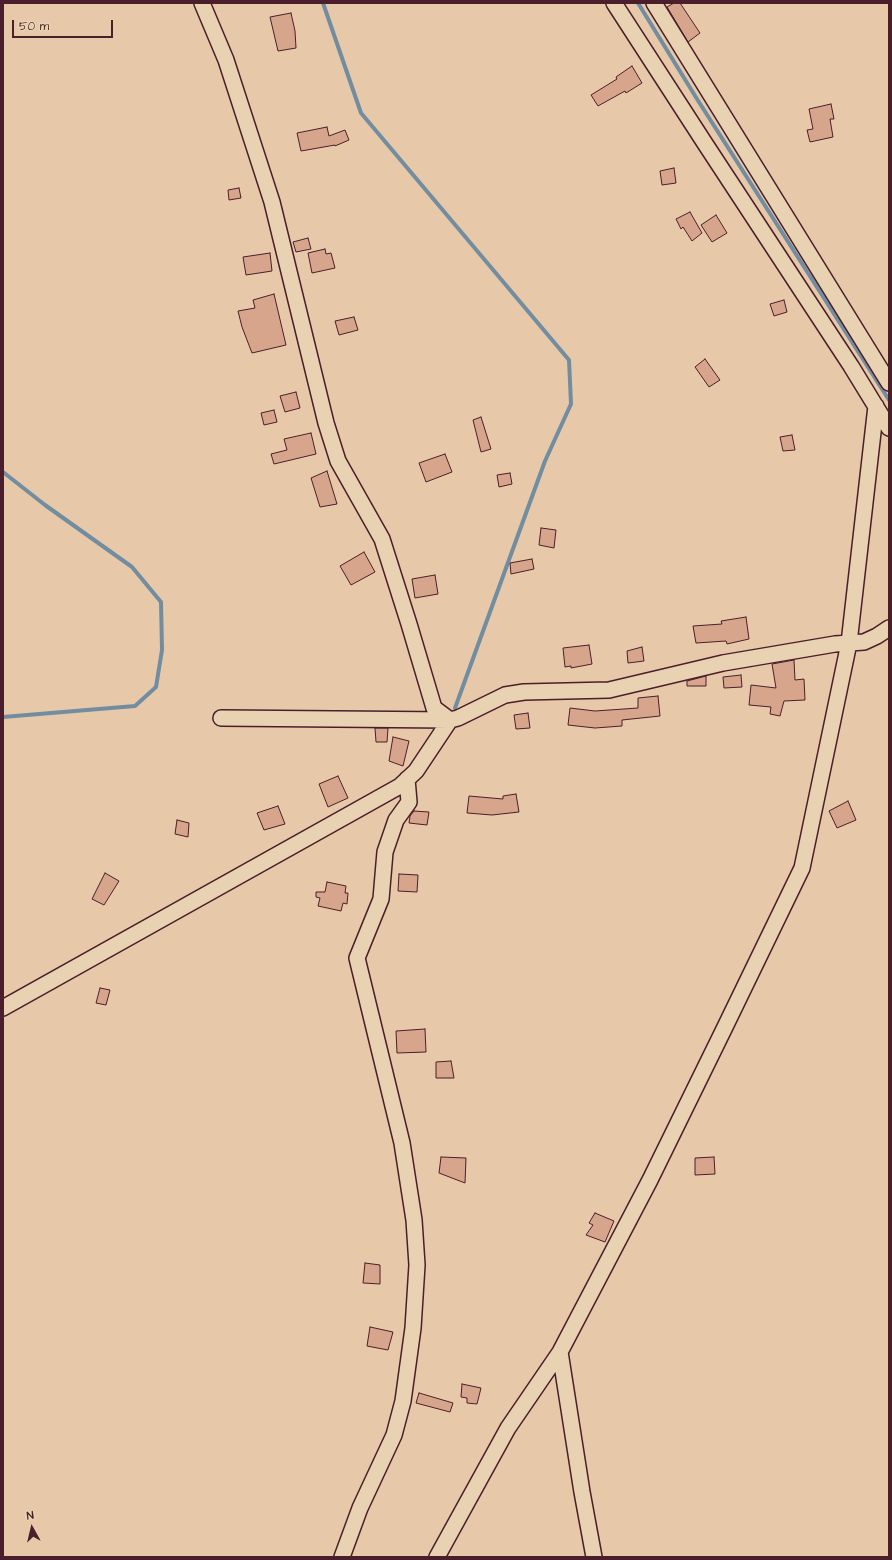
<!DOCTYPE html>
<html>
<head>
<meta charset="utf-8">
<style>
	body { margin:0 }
	#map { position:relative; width:892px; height:1560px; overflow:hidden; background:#e7c9a9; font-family:"Architects Daughter",sans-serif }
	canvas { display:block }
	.frame { position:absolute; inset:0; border:4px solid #4a1f2b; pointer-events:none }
	.north { position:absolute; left:12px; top:1508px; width:40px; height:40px; -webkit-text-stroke:3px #e8d2b1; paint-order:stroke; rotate:352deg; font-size:11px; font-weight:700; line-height:16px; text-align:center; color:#4a1f2b }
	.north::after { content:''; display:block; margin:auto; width:14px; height:18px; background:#4a1f2b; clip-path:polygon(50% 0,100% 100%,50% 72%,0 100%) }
	.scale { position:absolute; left:12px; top:20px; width:101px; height:18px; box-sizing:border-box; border:2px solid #4a1f2b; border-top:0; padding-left:5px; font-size:12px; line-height:14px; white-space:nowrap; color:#4a1f2b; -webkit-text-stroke:3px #e8d2b1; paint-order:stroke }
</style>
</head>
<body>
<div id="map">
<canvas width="892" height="1560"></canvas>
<div class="frame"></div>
<div class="north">N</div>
<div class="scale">50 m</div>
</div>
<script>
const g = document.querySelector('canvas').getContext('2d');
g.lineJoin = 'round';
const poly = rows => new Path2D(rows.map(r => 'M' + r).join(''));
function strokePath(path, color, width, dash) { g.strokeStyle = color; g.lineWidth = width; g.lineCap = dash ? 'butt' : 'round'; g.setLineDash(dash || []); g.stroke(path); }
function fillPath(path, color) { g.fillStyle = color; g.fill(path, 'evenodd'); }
strokePath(poly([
	[323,3,361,113,569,360,571,404,545,461,455,708],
	[638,3,697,99,889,400],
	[3,472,45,505,132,567,161,602,162,650,156,687,135,706,3,717]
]), '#728da0', 4);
const building = poly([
	[674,3,680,3,700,33,688,42,667,7,674,3],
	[291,13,295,31,296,48,278,51,270,17,291,13],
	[632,66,642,83,626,93,625,91,598,106,591,95,617,79,616,77,632,66],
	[831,104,834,119,830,119,833,137,810,142,807,130,813,129,809,109,831,104],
	[327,127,329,136,345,130,349,140,335,146,335,145,301,151,297,133,327,127],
	[674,168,676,183,662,185,660,171,674,168],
	[239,188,241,198,229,200,228,190,239,188],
	[690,212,702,233,692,241,683,227,681,229,676,219,690,212],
	[716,215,727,233,712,242,701,225,716,215],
	[308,238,311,249,296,252,293,242,308,238],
	[325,249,326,254,331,253,335,268,312,273,308,253,325,249],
	[270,253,272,271,246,275,243,257,270,253],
	[274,294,286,345,252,353,242,327,238,311,255,308,253,300,274,294],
	[784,300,787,312,774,316,770,304,784,300],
	[354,317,358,330,339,335,335,321,354,317],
	[705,359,720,380,709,387,695,367,705,359],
	[296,392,300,408,285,412,280,396,296,392],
	[274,410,277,422,264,425,261,413,274,410],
	[481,417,491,449,481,452,473,420,481,417],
	[311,433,316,454,274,464,271,454,287,450,284,439,311,433],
	[792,435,795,450,783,451,780,437,792,435],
	[445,454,452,472,426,482,419,463,445,454],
	[327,471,337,504,320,507,311,478,327,471],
	[510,473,512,484,499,487,497,475,510,473],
	[541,528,556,530,554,548,539,545,541,528],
	[364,552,375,572,351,585,340,566,364,552],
	[532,559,534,569,511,574,510,563,532,559],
	[435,575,438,594,415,598,412,579,435,575],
	[746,617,749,639,727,644,726,641,696,643,693,626,722,624,721,621,746,617],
	[589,645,592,664,571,668,571,666,565,667,563,648,589,645],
	[642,647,644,661,628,663,627,651,642,647],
	[794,660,795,680,804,679,805,700,784,701,780,716,770,714,771,707,749,705,751,685,776,688,772,664,794,660],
	[741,675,742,687,724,688,723,677,741,675],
	[706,676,706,686,687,686,687,681,706,676],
	[658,696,660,716,622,720,622,726,595,728,568,725,570,708,595,711,638,708,638,698,658,696],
	[528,713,530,728,516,729,514,715,528,713],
	[375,728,388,728,387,742,376,742,375,728],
	[393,737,409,741,403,766,389,761,393,737],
	[338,776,348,798,328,807,319,784,338,776],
	[516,794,519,812,492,815,467,813,469,796,503,799,503,796,516,794],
	[848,801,856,820,837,828,829,811,848,801],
	[278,806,285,824,264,830,257,813,278,806],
	[414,811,429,812,427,825,409,823,410,816,414,811],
	[177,820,189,823,188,837,175,834,177,820],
	[105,873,119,881,104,905,92,899,105,873],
	[399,874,418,875,417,892,398,891,399,874],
	[327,882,346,886,345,893,348,893,347,904,343,903,341,911,318,906,320,898,316,897,316,892,325,892,327,882],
	[100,988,110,990,106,1005,96,1003,100,988],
	[425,1029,426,1052,397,1053,396,1031,425,1029],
	[451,1061,454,1078,436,1078,436,1062,451,1061],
	[441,1157,466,1158,465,1183,439,1173,441,1157],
	[714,1157,715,1174,695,1175,695,1158,714,1157],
	[595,1213,614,1221,605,1242,586,1235,593,1225,589,1223,595,1213],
	[365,1263,380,1265,380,1284,363,1283,365,1263],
	[370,1327,393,1332,388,1350,367,1346,370,1327],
	[462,1384,481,1388,477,1404,467,1403,467,1398,461,1397,462,1384],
	[419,1393,453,1403,450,1412,416,1403,419,1393]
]);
fillPath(building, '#d6a58c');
strokePath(building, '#4a1f2b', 1);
const minor = poly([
	[202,3,226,60,272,202,326,423,338,461,382,539,409,624,434,708,450,720,458,718,505,695,524,692,609,690,723,663,835,644,864,642,877,636,889,628],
	[614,3,704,142,851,366,889,428],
	[654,3,889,383],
	[221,718,450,720],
	[3,1008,400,786,416,771,450,720],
	[560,1352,582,1492,594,1557],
	[342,1557,360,1508,394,1435,403,1401,413,1328,417,1265,414,1220,402,1143,357,958,381,899,385,852,396,820,409,802,407,779],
	[437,1557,508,1428,560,1352,650,1180,725,1027,802,868,849,643,876,406]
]);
strokePath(minor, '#4a1f2b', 18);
strokePath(minor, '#e8d2b1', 15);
</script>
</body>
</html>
